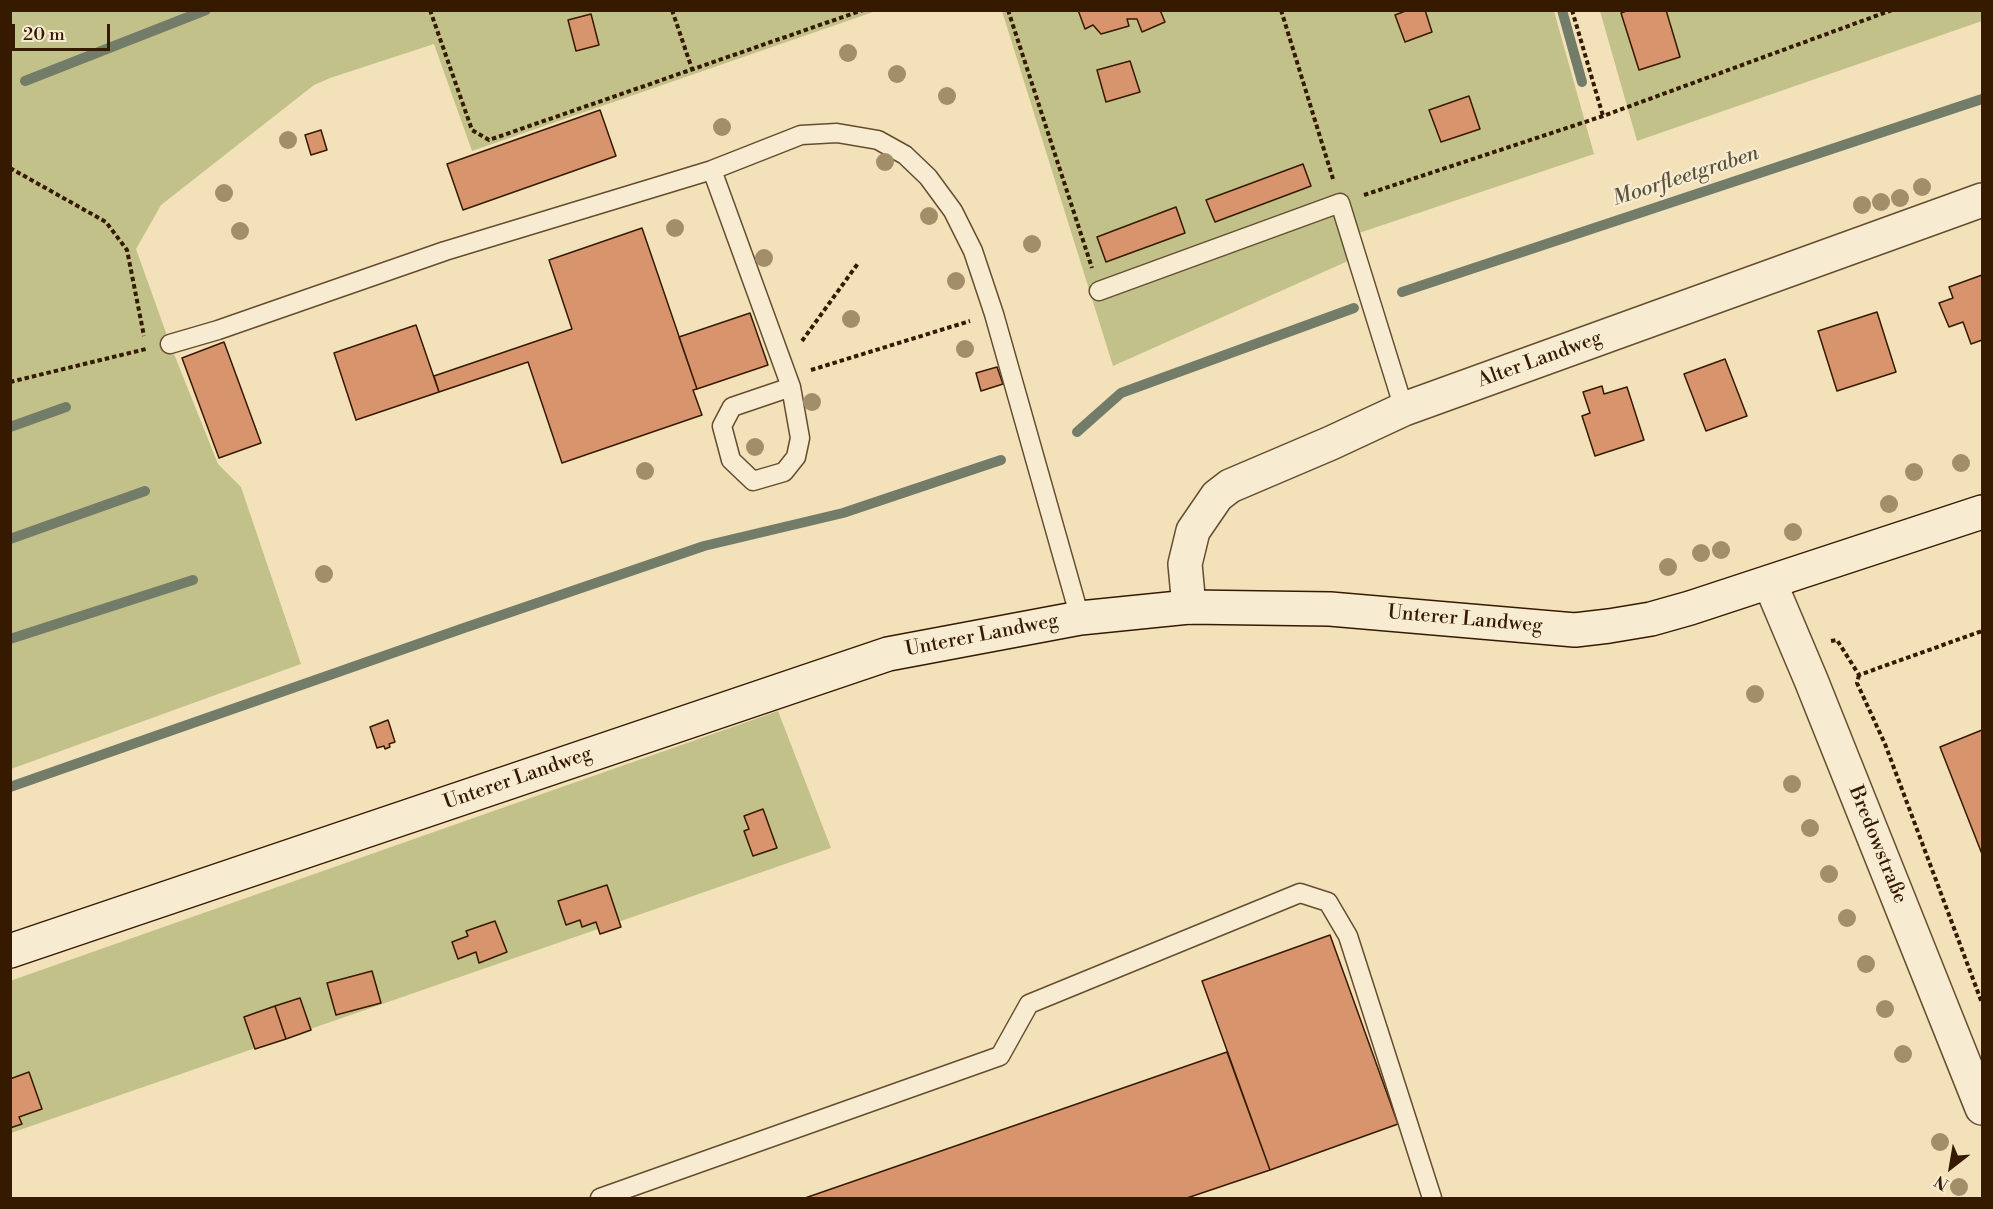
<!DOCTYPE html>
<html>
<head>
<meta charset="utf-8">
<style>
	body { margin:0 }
	#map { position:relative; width:1993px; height:1209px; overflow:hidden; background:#f3e1b9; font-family:"Libre Bodoni",serif }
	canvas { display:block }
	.frame { position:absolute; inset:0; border:12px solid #361a00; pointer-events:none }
	.north { position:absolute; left:1921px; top:1137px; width:60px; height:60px; -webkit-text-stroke:4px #f7ecd2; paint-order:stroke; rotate:211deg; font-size:16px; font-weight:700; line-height:24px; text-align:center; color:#361a00 }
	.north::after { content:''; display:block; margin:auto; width:21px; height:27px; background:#361a00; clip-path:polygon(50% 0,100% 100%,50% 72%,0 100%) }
	.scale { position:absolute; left:12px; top:24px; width:98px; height:27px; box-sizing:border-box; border:3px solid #361a00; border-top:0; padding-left:8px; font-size:18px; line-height:21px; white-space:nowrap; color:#361a00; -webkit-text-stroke:4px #f7ecd2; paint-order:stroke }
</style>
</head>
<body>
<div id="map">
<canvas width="1993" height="1209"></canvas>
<div class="frame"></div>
<div class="north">N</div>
<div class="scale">20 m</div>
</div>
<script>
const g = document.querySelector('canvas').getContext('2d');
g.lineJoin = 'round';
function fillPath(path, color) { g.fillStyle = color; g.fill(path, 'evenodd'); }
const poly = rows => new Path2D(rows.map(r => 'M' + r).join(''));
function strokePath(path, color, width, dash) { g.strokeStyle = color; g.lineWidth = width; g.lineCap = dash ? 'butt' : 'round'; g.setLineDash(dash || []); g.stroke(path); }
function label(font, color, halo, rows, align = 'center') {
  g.font = font + ' "Libre Bodoni",serif'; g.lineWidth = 4.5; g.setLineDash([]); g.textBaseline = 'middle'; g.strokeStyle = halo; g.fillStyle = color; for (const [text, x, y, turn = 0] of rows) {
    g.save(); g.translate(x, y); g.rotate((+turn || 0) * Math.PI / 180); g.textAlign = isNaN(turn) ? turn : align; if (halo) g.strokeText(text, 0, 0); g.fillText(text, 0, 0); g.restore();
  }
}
fillPath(poly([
	[1982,10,1982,21,1637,141,1600,11],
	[11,11,876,11,472,151,434,44,330,78,314,85,161,205,136,249,170,344,218,464,241,487,301,664,11,769],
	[1002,11,1554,11,1594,154,1341,239,1348,261,1113,366],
	[778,711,831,848,11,1133,10,981]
]), '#c2c18a');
strokePath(poly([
	[1562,10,1582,82],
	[25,81,206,10],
	[1402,292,1982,99],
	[10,427,66,407],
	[1077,432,1121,393,1354,308],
	[10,539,145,491],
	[10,639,193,580],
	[10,787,461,629,704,546,843,513,1001,460]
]), '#737c69', 10);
const building = poly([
	[1078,10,1160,10,1165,22,1142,32,1137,19,1127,19,1129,26,1101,34,1093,25,1085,29,1078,10],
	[1408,10,1425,10,1432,32,1405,42,1395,15,1408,10],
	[1629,10,1666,10,1680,57,1639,70,1621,13,1629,10],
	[591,14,599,45,576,51,568,20,591,14],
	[1130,61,1140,92,1106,102,1097,70,1130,61],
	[1469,96,1480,129,1441,142,1429,110,1469,96],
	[600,110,616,156,463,210,447,164,600,110],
	[321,130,327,150,311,155,305,135,321,130],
	[1303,164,1311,186,1215,222,1206,200,1303,164],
	[1176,207,1185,233,1106,262,1097,237,1176,207],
	[642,228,697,389,693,390,702,415,562,463,528,362,439,392,434,376,572,329,549,260,642,228],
	[1982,275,1982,340,1971,344,1963,322,1949,327,1939,303,1953,298,1949,287,1982,275],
	[1877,312,1896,372,1837,391,1818,331,1877,312],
	[750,313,768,365,697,389,679,337,750,313],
	[416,325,439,392,356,420,334,353,416,325],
	[224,342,261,443,219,458,182,358,224,342],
	[1725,359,1747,416,1706,431,1684,374,1725,359],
	[997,367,1003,384,981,391,976,373,997,367],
	[1602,386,1604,394,1627,387,1644,440,1595,456,1582,416,1590,413,1583,392,1602,386],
	[388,720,395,742,389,744,390,747,385,749,384,746,377,748,370,727,388,720],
	[1982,730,1982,854,1940,747,1982,730],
	[763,809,777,848,753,856,744,831,749,829,744,816,763,809],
	[607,885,621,927,600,934,596,922,582,927,580,920,566,925,558,901,607,885],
	[495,921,507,952,479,963,476,952,458,959,452,942,468,936,466,931,495,921],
	[1330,935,1398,1124,1270,1170,1202,981,1330,935],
	[372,971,381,1003,336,1015,327,983,372,971],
	[300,998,311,1030,286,1039,275,1006,300,998],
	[275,1006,286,1039,255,1049,244,1017,275,1006],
	[1227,1052,1270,1170,1187,1198,805,1198,1227,1052],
	[29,1072,42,1109,19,1117,22,1124,10,1128,10,1079,29,1072]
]);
fillPath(building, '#d8956d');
strokePath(building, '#361a00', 1.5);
const service = poly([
	[712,170,791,387,732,407,722,426,731,460,753,481,784,472,796,457,800,438,791,387],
	[1099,291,1340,203,1404,409],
	[170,344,218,330,445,251,712,170,801,135,837,133,878,140,905,155,928,177,953,211,973,251,994,314,1080,618],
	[600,1198,1000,1056,1029,1004,1300,893,1328,902,1348,936,1432,1198]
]);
const minor = poly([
	[1189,607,1185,564,1193,531,1217,496,1230,486,1331,443,1404,409,1982,200]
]);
const tertiary = poly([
	[1770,583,1811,680,1982,1108]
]);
const secondary = poly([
	[10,951,888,654,1080,618,1189,607,1330,609,1575,630,1609,626,1651,619,1690,608,1982,512]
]);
strokePath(service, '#654c2e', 21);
strokePath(minor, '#654c2e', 36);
strokePath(tertiary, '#654c2e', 36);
strokePath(secondary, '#361a00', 36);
strokePath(poly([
	[430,10,472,130,489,140,863,10],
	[672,10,692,69],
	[1008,10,1092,268],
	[1281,10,1333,179],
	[1572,10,1603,116],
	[10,168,106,222,127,250,144,336],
	[1364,195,1603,116,1892,10],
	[802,341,859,262],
	[811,370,970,321],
	[10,382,146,349],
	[1831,641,1837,640,1859,675,1982,631],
	[1859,675,1857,683,1885,744,1982,1003]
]), '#361a00', 4, [4.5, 3]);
strokePath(service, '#f7ecd2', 18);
strokePath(minor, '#f7ecd2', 33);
strokePath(tertiary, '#f7ecd2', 33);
strokePath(secondary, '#f7ecd2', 33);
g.fillStyle = '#a28f6a';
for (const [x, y] of [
	[848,53],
	[897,74],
	[947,96],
	[722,127],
	[288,140],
	[885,162],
	[1922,187],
	[224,193],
	[1900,198],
	[1881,202],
	[1862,205],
	[929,216],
	[675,228],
	[240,231],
	[1032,244],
	[764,258],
	[956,281],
	[851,319],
	[965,349],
	[812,402],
	[755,447],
	[1961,463],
	[645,471],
	[1914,472],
	[1889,504],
	[1793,532],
	[1721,550],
	[1701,553],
	[1668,567],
	[324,574],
	[1755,694],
	[1792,784],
	[1810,828],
	[1829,874],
	[1847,918],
	[1866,964],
	[1885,1009],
	[1903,1054],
	[1940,1142],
	[1959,1187]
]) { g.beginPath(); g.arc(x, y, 9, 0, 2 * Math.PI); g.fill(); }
label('20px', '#361a00', '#f7ecd2', [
	["Alter Landweg",1540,360,-20],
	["Unterer Landweg",1465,620,5],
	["Unterer Landweg",982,636,-11],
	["Unterer Landweg",518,779,-19],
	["Bredowstraße",1877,845,68]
]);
label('italic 21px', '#59533d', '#f7ecd2', [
	["Moorfleetgraben",1686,177,-18]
]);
</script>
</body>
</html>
